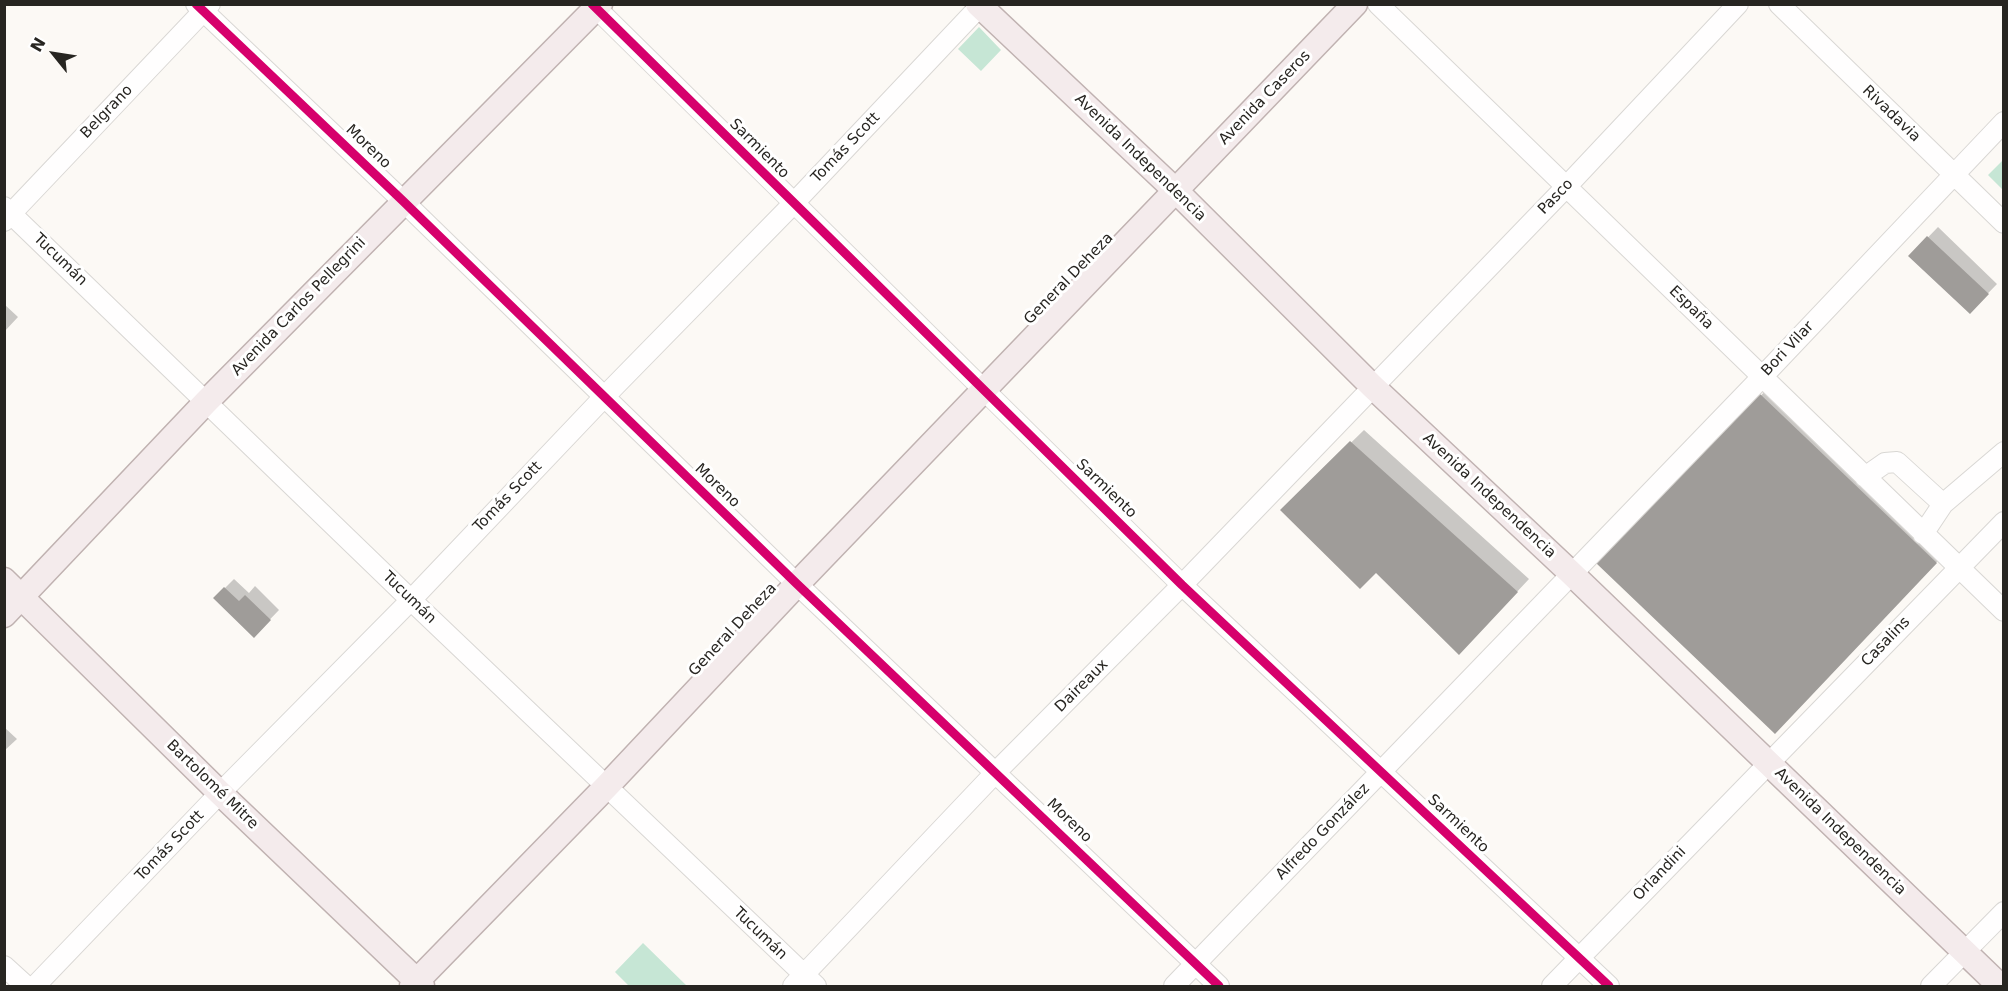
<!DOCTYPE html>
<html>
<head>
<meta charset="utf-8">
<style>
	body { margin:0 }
	#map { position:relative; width:2008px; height:991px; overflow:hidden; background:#fcf9f5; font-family:"DejaVu Sans",sans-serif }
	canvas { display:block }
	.frame { position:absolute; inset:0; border:6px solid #272521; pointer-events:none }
	.north { position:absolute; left:24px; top:24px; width:60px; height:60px; -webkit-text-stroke:4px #fff; paint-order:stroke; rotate:300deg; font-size:16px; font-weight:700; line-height:24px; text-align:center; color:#272521 }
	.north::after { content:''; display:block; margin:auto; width:21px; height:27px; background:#272521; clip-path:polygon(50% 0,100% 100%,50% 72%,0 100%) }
</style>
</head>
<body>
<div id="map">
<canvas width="2008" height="991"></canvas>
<div class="frame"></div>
<div class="north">N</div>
</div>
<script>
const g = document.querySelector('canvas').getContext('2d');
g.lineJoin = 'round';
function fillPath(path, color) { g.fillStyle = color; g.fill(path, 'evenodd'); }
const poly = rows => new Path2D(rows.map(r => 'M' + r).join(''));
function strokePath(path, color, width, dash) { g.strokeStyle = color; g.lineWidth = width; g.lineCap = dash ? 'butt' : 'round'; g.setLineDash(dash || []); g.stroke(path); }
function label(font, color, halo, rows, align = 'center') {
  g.font = font + ' "DejaVu Sans",sans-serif'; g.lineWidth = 6; g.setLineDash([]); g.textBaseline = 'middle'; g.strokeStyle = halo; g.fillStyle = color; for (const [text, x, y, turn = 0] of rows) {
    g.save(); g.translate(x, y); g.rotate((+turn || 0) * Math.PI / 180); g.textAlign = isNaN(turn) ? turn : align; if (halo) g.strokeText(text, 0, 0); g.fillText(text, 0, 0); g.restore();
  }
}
fillPath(poly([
	[979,27,1001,50,981,71,958,49],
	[2003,160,2003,190,1988,175],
	[643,943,687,986,629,986,615,972]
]), '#c6e6d5');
fillPath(poly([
	[1938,227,1997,284,1970,312,1910,256],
	[4,304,18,317,4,332],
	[1774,382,1949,549,1788,719,1598,563],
	[1364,430,1529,579,1472,640,1376,571,1282,510],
	[234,579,249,593,255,586,279,610,254,636,215,598],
	[4,727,17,739,4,751]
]), '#0003');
fillPath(poly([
	[1927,236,1989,294,1970,314,1908,256],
	[1760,394,1937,563,1775,734,1596,563],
	[1350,441,1518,592,1459,655,1376,573,1360,589,1280,510],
	[224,587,239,601,245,595,271,620,254,638,213,598]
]), '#9f9c99');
const minor = poly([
	[196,4,403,201,797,584,1219,986],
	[592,4,1182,585,1609,986],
	[1378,4,2004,611],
	[1779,4,2004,223],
	[4,207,411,600,816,986],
	[4,221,210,4],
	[1865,477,1885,463,1897,462,1943,504],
	[1923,534,1943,504,2004,452],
	[4,966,26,986],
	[35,986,220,793,411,600,604,397,793,204,982,4],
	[793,986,996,772,1182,585,1566,187,1738,4],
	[1174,986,1762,377,2004,122],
	[1552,986,2004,522],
	[1931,986,2004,912]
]);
const major = poly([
	[978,4,1176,191,1372,386,1571,573,2000,986],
	[4,580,220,793,422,986],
	[4,615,206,402,600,4],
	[412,986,606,787,797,584,1355,4]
]);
strokePath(minor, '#d9d7d4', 22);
strokePath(major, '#c0b2b1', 27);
strokePath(minor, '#fffefe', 20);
strokePath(major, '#f4ebec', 24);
strokePath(poly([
	[196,4,403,201,797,584,1219,986],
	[592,4,1182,585,1609,986]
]), '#d6006c', 9);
label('15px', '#272521', '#fff', [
	["Avenida Caseros",1265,98,-46],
	["Belgrano",107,112,-46],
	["Rivadavia",1891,114,44],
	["Moreno",368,147,44],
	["Tomás Scott",846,148,-46],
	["Sarmiento",759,149,45],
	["Avenida Independencia",1140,158,44],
	["Pasco",1556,197,-46],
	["Tucumán",60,260,44],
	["General Deheza",1069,279,-46],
	["Avenida Carlos Pellegrini",299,307,-46],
	["España",1691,308,44],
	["Bori Vilar",1788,349,-47],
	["Moreno",717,486,44],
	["Sarmiento",1106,489,44],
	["Avenida Independencia",1489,496,43],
	["Tomás Scott",508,497,-46],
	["Tucumán",409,598,44],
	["General Deheza",733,630,-47],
	["Casalins",1886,642,-46],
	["Daireaux",1082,686,-45],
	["Bartolomé Mitre",212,785,44],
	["Moreno",1069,821,44],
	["Sarmiento",1458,824,43],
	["Alfredo González",1323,832,-46],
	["Avenida Independencia",1840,832,44],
	["Tomás Scott",170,846,-46],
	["Orlandini",1660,874,-46],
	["Tucumán",760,934,44]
]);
</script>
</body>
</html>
